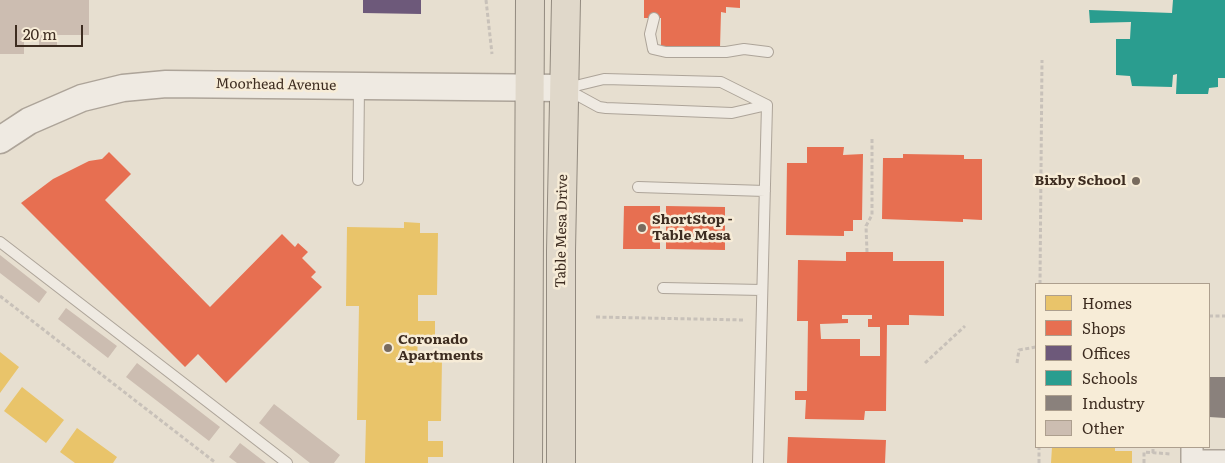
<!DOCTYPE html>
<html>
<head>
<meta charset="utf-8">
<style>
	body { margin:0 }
	#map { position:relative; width:1225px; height:463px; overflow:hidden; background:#e7dfd0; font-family:Literata,serif }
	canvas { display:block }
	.legend { position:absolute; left:1035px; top:283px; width:175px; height:165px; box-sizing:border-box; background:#f7ecd7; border:1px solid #ad9f8e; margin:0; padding:6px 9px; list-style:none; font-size:15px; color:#3d2c20 }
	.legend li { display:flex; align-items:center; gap:10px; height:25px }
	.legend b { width:25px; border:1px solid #ad9f8e }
	.scale { position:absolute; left:15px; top:25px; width:68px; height:22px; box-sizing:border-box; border:2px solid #3d2c20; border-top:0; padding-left:6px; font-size:15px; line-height:18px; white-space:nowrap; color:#3d2c20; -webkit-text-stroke:4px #f7ecd7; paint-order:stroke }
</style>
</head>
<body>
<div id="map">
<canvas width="1225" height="463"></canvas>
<ul class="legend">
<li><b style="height:14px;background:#e9c46a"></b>Homes</li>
<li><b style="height:14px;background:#e76f51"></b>Shops</li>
<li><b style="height:14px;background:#6d597a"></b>Offices</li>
<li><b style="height:14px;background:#2a9d8f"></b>Schools</li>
<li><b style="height:14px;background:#8a817c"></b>Industry</li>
<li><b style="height:14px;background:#ccbdb1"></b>Other</li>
</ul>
<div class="scale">20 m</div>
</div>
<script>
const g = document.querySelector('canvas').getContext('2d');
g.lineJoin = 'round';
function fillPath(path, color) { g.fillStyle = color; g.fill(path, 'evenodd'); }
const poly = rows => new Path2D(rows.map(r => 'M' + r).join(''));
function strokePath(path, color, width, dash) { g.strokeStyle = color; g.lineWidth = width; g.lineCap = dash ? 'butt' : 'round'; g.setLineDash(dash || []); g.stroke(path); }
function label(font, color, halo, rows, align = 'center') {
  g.font = font + ' Literata,serif'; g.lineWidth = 5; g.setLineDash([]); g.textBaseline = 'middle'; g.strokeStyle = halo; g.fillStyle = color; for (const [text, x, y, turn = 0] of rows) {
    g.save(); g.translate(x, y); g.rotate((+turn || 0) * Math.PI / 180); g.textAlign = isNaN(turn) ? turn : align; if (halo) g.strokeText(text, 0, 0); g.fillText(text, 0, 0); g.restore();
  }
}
fillPath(poly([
	[404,222,420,223,420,233,438,233,437,295,418,295,418,321,435,321,435,337,418,337,417,359,442,359,441,421,428,421,428,441,443,441,443,457,428,457,428,463,365,463,366,420,357,420,359,306,346,306,347,227,404,228],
	[0,352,19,367,0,393],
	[22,387,64,420,46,443,4,411],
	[77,428,117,457,113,463,75,463,60,452],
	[1052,447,1115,447,1115,451,1132,451,1132,463,1051,463]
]), '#e9c46a');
fillPath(poly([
	[644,0,740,0,740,8,726,7,726,13,721,12,720,48,661,46,661,18,644,18],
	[807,147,844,147,843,155,863,154,862,220,853,220,853,231,844,231,844,236,786,235,787,163,807,163],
	[109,152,131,174,105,200,210,307,282,234,295,247,298,243,308,252,302,258,316,272,311,277,322,287,226,383,198,354,185,367,21,203,53,179,89,161,102,159],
	[903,154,964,155,964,159,982,159,982,220,963,219,963,222,882,219,883,158,903,158],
	[624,206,660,206,660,249,623,249],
	[666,206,725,207,725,250,666,249],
	[846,252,893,252,893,261,944,261,944,316,909,315,909,325,887,325,886,411,865,411,864,420,805,419,806,400,795,400,795,391,807,391,808,321,797,321,798,260,846,261],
	[842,315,872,315,872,319,868,319,868,327,880,327,880,356,860,356,860,339,821,339,820,324,848,323,848,319,842,319],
	[788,437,886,440,885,463,787,463]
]), '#e76f51');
fillPath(poly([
	[363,0,421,0,421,14,363,13]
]), '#6d597a');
fillPath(poly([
	[1173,0,1225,0,1225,78,1218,78,1218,87,1209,88,1208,94,1176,94,1177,74,1173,75,1172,87,1132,86,1130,76,1116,75,1116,39,1130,39,1131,22,1090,23,1089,10,1172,13]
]), '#2a9d8f');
fillPath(poly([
	[1209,377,1225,377,1225,418,1209,417]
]), '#8a817c');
fillPath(poly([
	[0,0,89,0,89,35,57,35,57,46,39,45,39,35,24,35,24,54,0,54],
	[0,255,47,292,39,303,0,273],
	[66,308,117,346,108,358,58,319],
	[137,363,220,427,209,441,126,377],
	[274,404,340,455,334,463,310,463,259,423],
	[240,443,266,463,237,463,229,457]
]), '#ccbdb1');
const service = poly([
	[654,18,650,34,653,49,666,52,726,52,744,49,768,52],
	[567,88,604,79,721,82,767,105],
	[566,89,599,107,606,108,732,113,767,105],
	[358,180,359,87],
	[638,187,765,191],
	[0,242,287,463],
	[663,288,762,290],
	[758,463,767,105]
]);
const minor = poly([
	[1192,447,1192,461,1225,461]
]);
const tertiary = poly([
	[0,140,29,121,82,98,123,88,166,84,564,88]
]);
const trunk = poly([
	[528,463,530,0],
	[561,463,561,251,566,0]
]);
strokePath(service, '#ada499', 12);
strokePath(minor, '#ada499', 24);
strokePath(tertiary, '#ada499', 29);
strokePath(trunk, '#928a7f', 30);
strokePath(poly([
	[486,0,492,54],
	[867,252,866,226,872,215,872,137],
	[1040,284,1042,60],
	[0,296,216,463],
	[1209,316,1225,316],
	[596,317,744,320],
	[925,363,965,326],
	[1017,363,1019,350,1036,347],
	[1153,453,1153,447],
	[1039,463,1039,447],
	[1144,463,1144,452,1171,454]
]), '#c8c1b9', 3, [4, 2.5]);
strokePath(service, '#efeae2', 10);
strokePath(minor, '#efeae2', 21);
strokePath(tertiary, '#efeae2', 26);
strokePath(trunk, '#e0d8ca', 28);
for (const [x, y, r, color] of [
	[1136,181,5,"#786b5e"],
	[642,228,5,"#786b5e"],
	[388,348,5,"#786b5e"]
]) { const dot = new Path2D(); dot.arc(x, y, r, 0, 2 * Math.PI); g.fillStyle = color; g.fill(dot); strokePath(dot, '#f7ecd7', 2); }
label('14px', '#3d2c20', '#f7ecd7', [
	["Moorhead Avenue",276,85,1],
	["Table Mesa Drive",562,231,-89]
]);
label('bold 14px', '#3d2c20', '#f7ecd7', [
	["Bixby School",1126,181,"right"],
	["ShortStop -",652,220],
	["Table Mesa",652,236],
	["Coronado",398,340],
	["Apartments",398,356]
], 'left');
</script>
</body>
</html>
